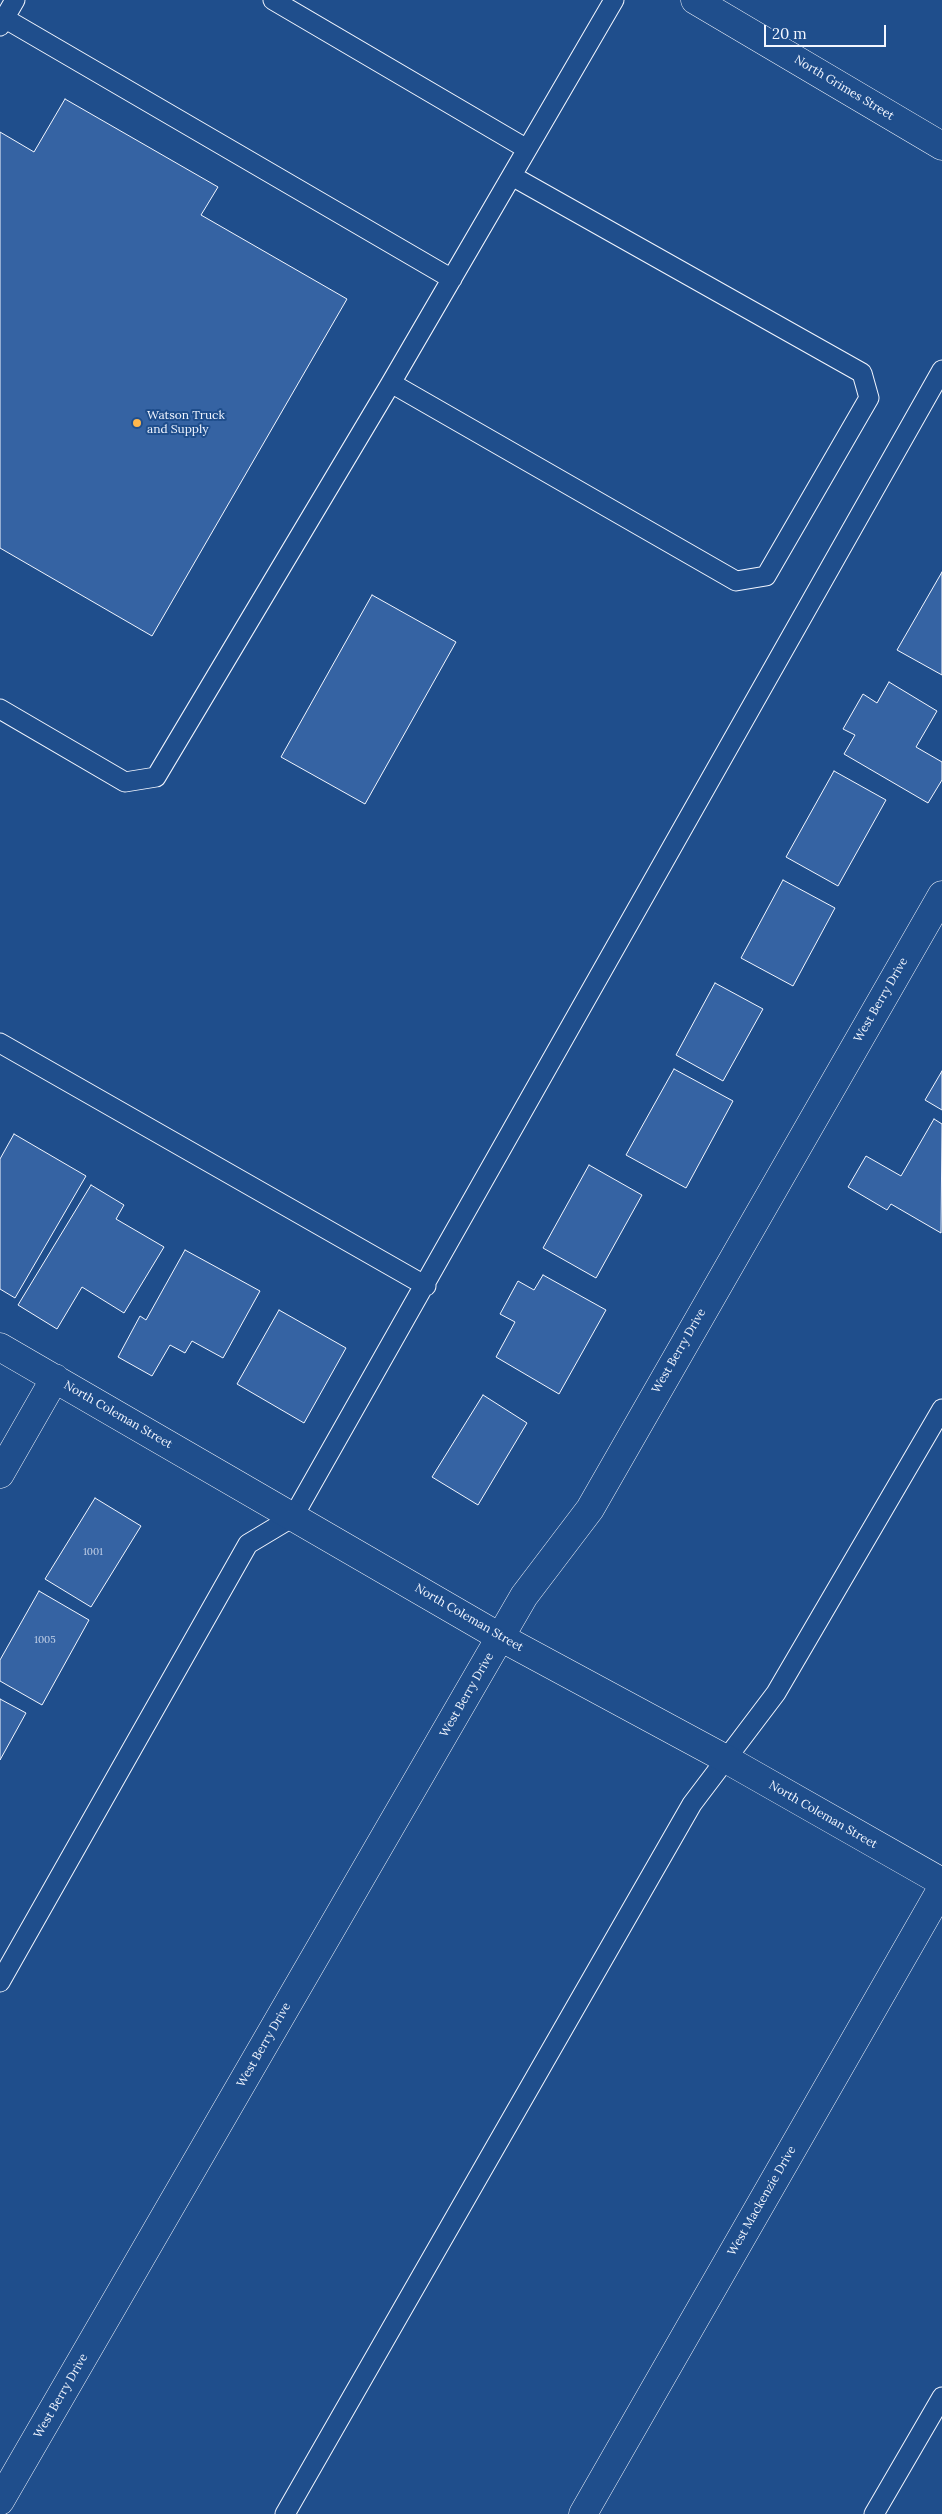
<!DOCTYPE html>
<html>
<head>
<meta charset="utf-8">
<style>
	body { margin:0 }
	#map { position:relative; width:942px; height:2514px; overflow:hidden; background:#1f4e8c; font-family:Lora,serif }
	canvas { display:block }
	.scale { position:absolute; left:764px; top:25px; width:122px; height:22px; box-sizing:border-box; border:2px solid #f2f6ff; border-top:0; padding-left:6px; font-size:15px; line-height:18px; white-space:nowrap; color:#f2f6ff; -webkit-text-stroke:4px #1f4e8c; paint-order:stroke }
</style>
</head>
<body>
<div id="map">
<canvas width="942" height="2514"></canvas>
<div class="scale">20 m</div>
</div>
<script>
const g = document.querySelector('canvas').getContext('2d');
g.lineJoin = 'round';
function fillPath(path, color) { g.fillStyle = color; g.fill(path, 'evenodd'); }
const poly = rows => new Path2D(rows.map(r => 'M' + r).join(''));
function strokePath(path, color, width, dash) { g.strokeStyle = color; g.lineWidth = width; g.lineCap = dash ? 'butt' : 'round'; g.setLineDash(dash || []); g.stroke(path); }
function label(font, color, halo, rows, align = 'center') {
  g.font = font + ' Lora,serif'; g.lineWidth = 4; g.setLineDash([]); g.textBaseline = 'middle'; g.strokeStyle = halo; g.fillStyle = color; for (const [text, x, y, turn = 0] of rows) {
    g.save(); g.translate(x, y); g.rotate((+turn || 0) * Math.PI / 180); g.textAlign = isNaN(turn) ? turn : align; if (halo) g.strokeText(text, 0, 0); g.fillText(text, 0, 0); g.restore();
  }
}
const building = poly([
	[65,99,218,187,201,215,347,299,152,636,0,548,0,132,34,152,65,99],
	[942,572,942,675,897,650,942,572],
	[372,595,456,642,365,804,281,757,372,595],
	[889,682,937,711,916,747,942,762,942,780,928,803,844,754,855,735,843,729,863,694,877,703,889,682],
	[834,771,886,800,838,886,786,857,834,771],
	[783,880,835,908,793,986,741,958,783,880],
	[715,983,763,1009,723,1081,676,1055,715,983],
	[674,1069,733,1101,686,1188,626,1155,674,1069],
	[942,1071,942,1110,925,1100,942,1071],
	[934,1119,942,1124,941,1233,891,1204,887,1210,848,1187,866,1156,901,1176,934,1119],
	[14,1134,86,1176,15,1298,0,1289,0,1159,14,1134],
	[589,1165,642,1195,596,1278,543,1248,589,1165],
	[91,1185,124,1205,116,1219,164,1247,124,1313,82,1287,57,1329,18,1305,91,1185],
	[185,1250,260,1291,223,1358,192,1341,185,1353,170,1345,152,1376,118,1357,140,1316,146,1320,185,1250],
	[543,1275,606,1310,559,1394,496,1357,515,1322,500,1314,518,1281,534,1290,543,1275],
	[279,1310,346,1348,304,1423,237,1384,279,1310],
	[483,1395,527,1423,478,1505,432,1477,483,1395],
	[95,1498,141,1526,91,1607,45,1579,95,1498],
	[39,1591,89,1620,42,1705,0,1681,0,1660,39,1591],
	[0,1699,26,1713,0,1760,0,1699]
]);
fillPath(building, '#3563a3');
strokePath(building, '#f2f6ff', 1);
const lane = poly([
	[273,0,527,149],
	[4,18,452,279],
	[0,26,15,0],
	[391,383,736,581,766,576,869,398,862,373,512,176],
	[0,709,125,782,156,777,391,383,614,0],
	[0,1043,426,1286],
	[0,1982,248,1544,293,1517,942,370],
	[285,2514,692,1804,776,1693,942,1409],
	[874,2514,942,2397]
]);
const street = poly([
	[0,1347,500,1637,726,1759,942,1882],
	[0,1474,55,1378],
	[0,2501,524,1596,590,1509,942,895],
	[583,2514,942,1888]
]);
const primary = poly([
	[695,0,942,146]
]);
strokePath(lane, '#f2f6ff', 21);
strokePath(street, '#f2f6ff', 29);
strokePath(primary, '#f2f6ff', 29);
strokePath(lane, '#1f4e8c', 19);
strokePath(street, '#1f4e8c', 28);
strokePath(primary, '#1f4e8c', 28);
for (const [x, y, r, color] of [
	[137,423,5,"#ffb74d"]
]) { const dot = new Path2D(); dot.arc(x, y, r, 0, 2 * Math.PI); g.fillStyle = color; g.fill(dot); strokePath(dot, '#1f4e8c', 2); }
label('10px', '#c3d1e8', null, [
	["1001",93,1552],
	["1005",45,1640]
]);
label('12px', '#f2f6ff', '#1f4e8c', [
	["North Grimes Street",844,88,31],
	["West Berry Drive",881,1000,-60],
	["West Berry Drive",679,1351,-60],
	["North Coleman Street",118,1415,30],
	["North Coleman Street",469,1618,30],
	["West Berry Drive",467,1695,-60],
	["North Coleman Street",823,1815,30],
	["West Berry Drive",264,2045,-60],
	["West Mackenzie Drive",762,2201,-60],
	["West Berry Drive",61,2396,-60]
]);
label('12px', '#f2f6ff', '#1f4e8c', [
	["Watson Truck",147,416],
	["and Supply",147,430]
], 'left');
</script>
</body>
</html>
